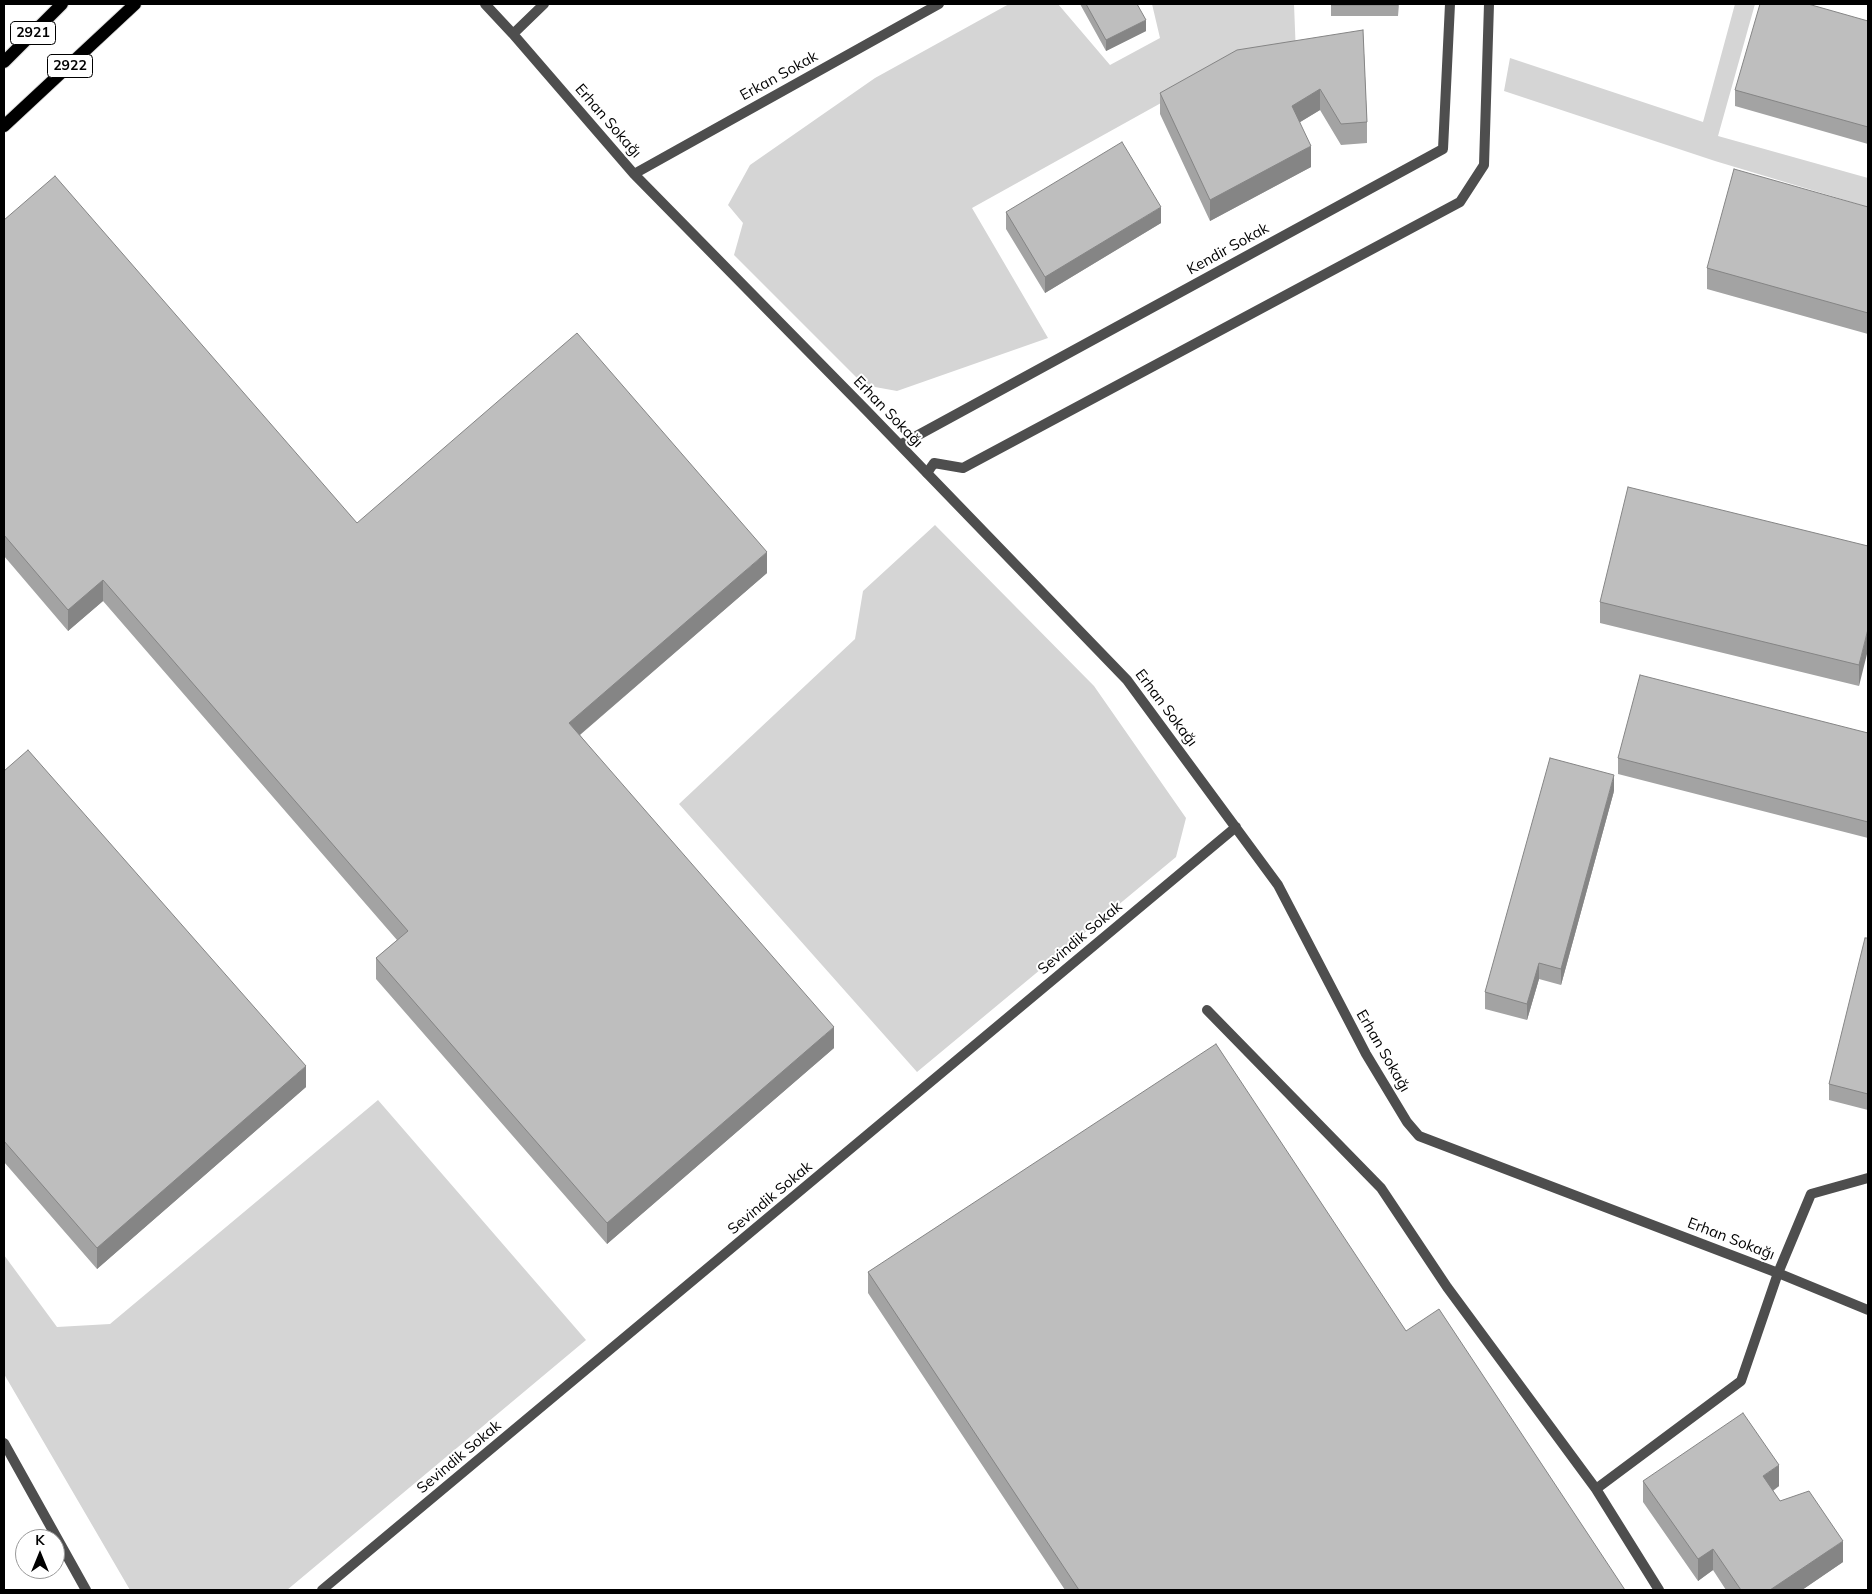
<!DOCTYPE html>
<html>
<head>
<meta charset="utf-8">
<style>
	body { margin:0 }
	#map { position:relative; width:1872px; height:1594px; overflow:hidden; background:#fff; font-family:Mulish,sans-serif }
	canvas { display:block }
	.frame { position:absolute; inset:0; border:5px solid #000; pointer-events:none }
	.north { position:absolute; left:15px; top:1529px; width:50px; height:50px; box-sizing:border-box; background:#fff; border:1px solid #999; border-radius:50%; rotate:0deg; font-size:14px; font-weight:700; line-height:20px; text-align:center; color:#000 }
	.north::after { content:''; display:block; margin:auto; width:18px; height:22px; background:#000; clip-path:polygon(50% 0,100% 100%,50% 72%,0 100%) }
</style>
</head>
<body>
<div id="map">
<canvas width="1872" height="1594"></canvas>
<div class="frame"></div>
<div class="north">K</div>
</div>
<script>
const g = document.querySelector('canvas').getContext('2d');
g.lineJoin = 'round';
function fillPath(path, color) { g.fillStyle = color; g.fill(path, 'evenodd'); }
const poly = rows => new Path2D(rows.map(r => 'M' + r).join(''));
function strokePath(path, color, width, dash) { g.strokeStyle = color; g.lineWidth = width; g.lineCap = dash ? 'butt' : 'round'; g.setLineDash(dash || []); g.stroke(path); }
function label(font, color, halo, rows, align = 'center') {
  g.font = font + ' Mulish,sans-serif'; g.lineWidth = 4; g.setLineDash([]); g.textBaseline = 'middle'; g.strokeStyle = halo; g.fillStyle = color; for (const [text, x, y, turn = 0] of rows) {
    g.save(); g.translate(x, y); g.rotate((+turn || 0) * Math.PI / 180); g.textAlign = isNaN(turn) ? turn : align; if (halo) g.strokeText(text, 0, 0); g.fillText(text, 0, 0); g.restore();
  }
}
fillPath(poly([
	[1009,4,1058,4,1110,65,1160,38,1152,4,1294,4,1296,55,1233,63,972,208,1048,338,897,391,864,385,734,255,743,223,728,205,750,165,875,78],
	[1735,4,1755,4,1718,136,1868,178,1868,207,1715,161,1504,91,1510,58,1703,122],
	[935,525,1094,686,1186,818,1176,857,917,1072,679,804,855,639,863,591],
	[378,1100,586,1340,287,1590,130,1590,4,1374,4,1255,57,1327,110,1324]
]), '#d5d5d5');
const primary = poly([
	[4,62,62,4],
	[4,126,135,4]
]);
strokePath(primary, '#dbdbdb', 14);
strokePath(poly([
	[927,473,934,463,963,468,1460,202,1484,165,1489,4],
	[1207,1010,1381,1188,1447,1287,1596,1489],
	[1659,1590,1596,1489,1741,1381,1778,1273,1811,1194,1868,1178]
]), '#4e4e4e', 10);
strokePath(poly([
	[485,4,513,34,634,174,866,410,1127,680,1278,885,1366,1054,1407,1122,1419,1136,1778,1273,1868,1310],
	[513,34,544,4],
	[634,174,939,4],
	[900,445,1443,149,1450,4],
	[4,1443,86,1590],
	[322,1590,1236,827]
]), '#4e4e4e', 10);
strokePath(primary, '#000', 12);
fillPath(poly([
	[1080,4,1137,4,1146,31,1106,51],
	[1331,4,1399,4,1398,16,1331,16],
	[1868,21,1868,144,1735,106,1735,90],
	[1363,30,1367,122,1367,143,1341,145,1320,110,1300,122,1311,167,1210,221,1160,114,1160,93],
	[1868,207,1868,334,1707,289,1707,268],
	[1006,212,1161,223,1045,293,1006,229],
	[4,220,357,523,767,573,580,735,834,1048,607,1244,376,979,376,958,397,940,103,601,68,631,4,556],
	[1868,546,1859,686,1600,623,1600,602],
	[1868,733,1868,838,1618,774,1618,758],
	[4,771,306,1087,97,1269,4,1162],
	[1614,791,1561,985,1539,979,1527,1020,1485,1009,1485,992],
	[1868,938,1868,1110,1829,1100,1829,1084],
	[868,1272,1406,1331,1625,1590,1065,1590,868,1293],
	[1643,1481,1779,1486,1773,1491,1780,1501,1843,1562,1802,1590,1726,1590,1713,1570,1698,1581,1643,1502]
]), '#a3a3a3');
fillPath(poly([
	[1146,20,1146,31,1106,51,1106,40],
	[1320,89,1320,110,1292,127,1292,106],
	[1311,146,1311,167,1210,221,1210,200],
	[1161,207,1161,223,1045,293,1045,277],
	[767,552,767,573,569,744,569,723],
	[103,580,103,601,68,631,68,610],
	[1868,629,1868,650,1859,686,1859,665],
	[1614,775,1614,791,1561,985,1561,969],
	[1539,963,1539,979,1527,1020,1527,1004],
	[834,1027,834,1048,607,1244,607,1223],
	[306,1066,306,1087,97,1269,97,1248],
	[1779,1465,1779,1486,1763,1497,1763,1476],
	[1843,1541,1843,1562,1802,1590,1770,1590],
	[1713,1549,1713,1570,1698,1581,1698,1559]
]), '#858585');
const building = poly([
	[1086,4,1137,4,1146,20,1106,40,1086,4],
	[1331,4,1398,4,1398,5,1331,5,1331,4],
	[1760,4,1808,4,1868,21,1868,127,1735,90,1760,4],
	[1363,30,1367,122,1341,124,1320,89,1292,106,1311,146,1210,200,1160,93,1237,50,1363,30],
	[1122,142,1161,207,1045,277,1006,212,1122,142],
	[1734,169,1868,207,1868,313,1707,268,1734,169],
	[55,176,357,523,577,333,767,552,569,723,834,1027,607,1223,376,958,408,931,103,580,68,610,4,535,4,220,55,176],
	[1628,487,1868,546,1868,629,1859,665,1600,602,1628,487],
	[1640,675,1868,733,1868,822,1618,758,1640,675],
	[28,750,306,1066,97,1248,4,1141,4,771,28,750],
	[1550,758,1614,775,1561,969,1539,963,1527,1004,1485,992,1550,758],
	[1865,938,1868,938,1868,1094,1829,1084,1865,938],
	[1216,1044,1406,1331,1439,1309,1625,1590,1079,1590,868,1272,1216,1044],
	[1743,1413,1779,1465,1763,1476,1780,1501,1809,1491,1843,1541,1770,1590,1741,1590,1713,1549,1698,1559,1643,1481,1743,1413]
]);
fillPath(building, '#bebebe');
strokePath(building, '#858585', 1);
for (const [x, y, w] of [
	[33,33,45],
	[70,66,45]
]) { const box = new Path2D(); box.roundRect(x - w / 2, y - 11.5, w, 23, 4); g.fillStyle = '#fff'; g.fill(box); strokePath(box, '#000', 1); }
label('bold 14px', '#000', null, [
	["2921",33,33],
	["2922",70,66]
]);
label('15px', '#000', '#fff', [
	["Erkan Sokak",779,76,-29],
	["Erhan Sokağı",608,121,49],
	["Kendir Sokak",1228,249,-29],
	["Erhan Sokağı",888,412,46],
	["Erhan Sokağı",1166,708,53],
	["Sevindik Sokak",1080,938,-40],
	["Erhan Sokağı",1383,1051,60],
	["Sevindik Sokak",770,1198,-40],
	["Erhan Sokağı",1731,1239,21],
	["Sevindik Sokak",459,1457,-40]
]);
</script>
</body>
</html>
